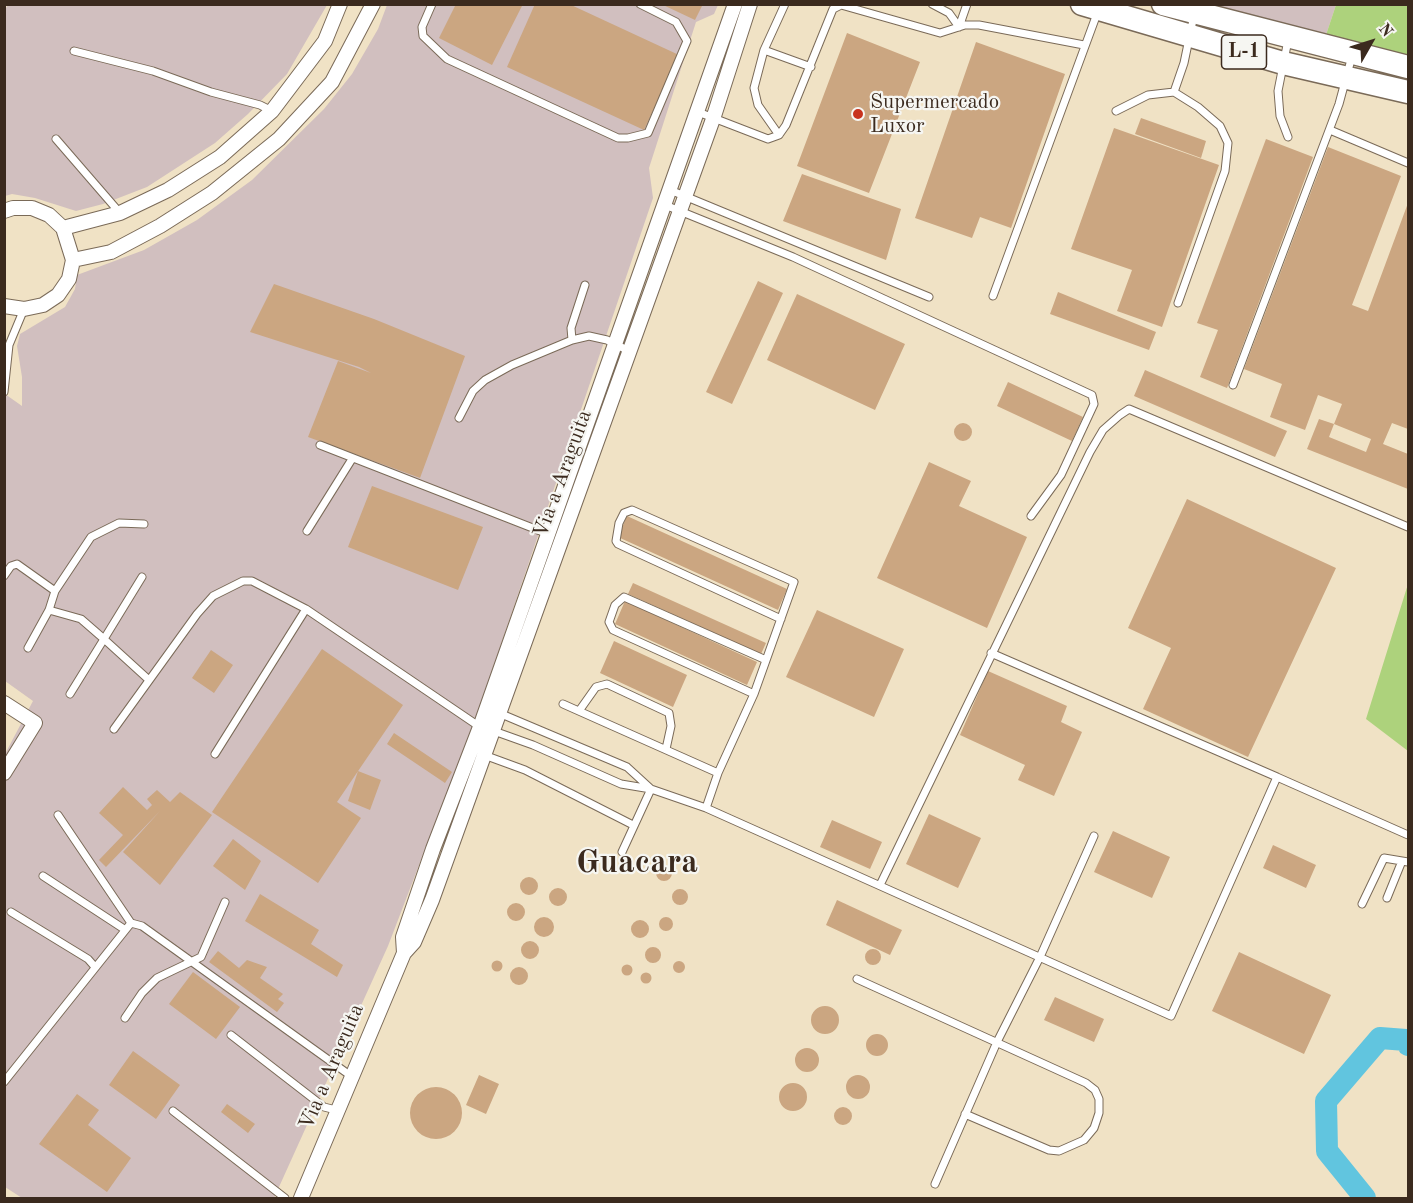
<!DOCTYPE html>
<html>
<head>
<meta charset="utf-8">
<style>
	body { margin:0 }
	#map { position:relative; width:1413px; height:1203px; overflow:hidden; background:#f0e2c5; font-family:"Old Standard TT",serif }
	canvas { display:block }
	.frame { position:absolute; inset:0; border:6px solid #3b2a1e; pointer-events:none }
	.north { position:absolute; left:1341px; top:12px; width:60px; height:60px; -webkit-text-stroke:4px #f6f6f2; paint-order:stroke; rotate:51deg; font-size:16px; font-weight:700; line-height:24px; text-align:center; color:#3b2a1e }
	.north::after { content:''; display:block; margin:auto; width:21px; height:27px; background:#3b2a1e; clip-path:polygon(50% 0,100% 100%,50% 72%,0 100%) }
</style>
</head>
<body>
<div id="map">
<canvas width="1413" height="1203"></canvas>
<div class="frame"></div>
<div class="north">N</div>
</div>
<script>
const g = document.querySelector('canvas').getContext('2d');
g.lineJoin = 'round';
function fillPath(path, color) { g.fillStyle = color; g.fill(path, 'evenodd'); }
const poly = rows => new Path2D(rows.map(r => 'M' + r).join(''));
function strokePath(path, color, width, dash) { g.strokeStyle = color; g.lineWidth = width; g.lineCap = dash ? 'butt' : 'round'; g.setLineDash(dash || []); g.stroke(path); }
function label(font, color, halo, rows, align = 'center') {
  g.font = font + ' "Old Standard TT",serif'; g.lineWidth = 4.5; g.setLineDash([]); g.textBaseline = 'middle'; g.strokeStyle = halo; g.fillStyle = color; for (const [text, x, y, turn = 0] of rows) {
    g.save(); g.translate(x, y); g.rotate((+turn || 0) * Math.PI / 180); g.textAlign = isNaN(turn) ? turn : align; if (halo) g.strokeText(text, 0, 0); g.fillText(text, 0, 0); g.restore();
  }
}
fillPath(poly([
	[8,5,327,5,287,74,248,114,215,143,147,187,103,204,76,211,35,198,12,194,5,196,4,11],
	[387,5,718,5,714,14,696,22,649,168,653,198,479,709,388,946,274,1198,22,1198,5,1187,5,754,33,701,5,681,5,394,22,406,22,377,17,346,20,334,65,307,75,289,77,275,144,250,197,220,252,180,324,109,352,74,378,29],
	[1195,5,1336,5,1324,41]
]), '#d1bfbf');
fillPath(poly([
	[1336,5,1408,5,1408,61,1324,41],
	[1408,584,1408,751,1366,719]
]), '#add27c');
strokePath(poly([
	[1365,1198,1327,1151,1326,1101,1380,1038,1406,1040,1408,1045]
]), '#61c5df', 22);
fillPath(poly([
	[456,4,523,4,492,65,439,38],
	[535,4,569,4,679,55,644,130,507,67],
	[661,4,703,4,695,20],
	[847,33,920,62,869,193,797,166],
	[976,42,1065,74,1011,228,980,217,972,238,915,218],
	[1141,118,1206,141,1201,158,1135,134],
	[1114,128,1219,165,1162,327,1117,311,1132,270,1071,249],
	[1266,139,1313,157,1227,388,1200,377,1218,330,1197,323],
	[1328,147,1401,176,1352,305,1368,311,1408,203,1408,429,1392,423,1383,444,1408,454,1408,489,1307,449,1319,419,1334,424,1329,437,1366,452,1371,439,1334,424,1342,404,1318,395,1305,430,1270,417,1282,384,1244,369],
	[802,174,901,209,886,260,783,221],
	[758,281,783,293,732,404,706,392],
	[274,284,374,319,465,356,420,478,308,437,338,361,371,373,359,367,250,332],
	[1058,292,1156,332,1149,350,1050,314],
	[797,294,905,344,875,410,767,360],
	[1145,370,1287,431,1275,457,1134,396],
	[1008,382,1083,417,1072,441,997,406],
	'954 432a9 9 0 1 1 18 0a9 9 0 1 1-18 0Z',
	[929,462,971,481,959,506,1027,537,987,628,877,578],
	[372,486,483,527,458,590,348,547],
	[1187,499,1336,568,1248,757,1143,709,1171,648,1128,628],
	[627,516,787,589,778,610,618,537],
	[633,583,766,643,761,654,628,594],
	[625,601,757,662,747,685,615,624],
	[817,610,904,649,874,717,786,677],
	[614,641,687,675,673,707,600,673],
	[322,649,403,705,337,802,361,818,318,883,212,812],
	[211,650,233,665,214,693,192,678],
	[988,671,1067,706,1061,722,1082,732,1054,796,1018,780,1025,765,960,735],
	[394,733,452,772,445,783,387,744],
	[358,771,381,780,370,810,348,801],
	[123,787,147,810,152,805,147,799,157,790,170,802,180,792,212,815,160,885,123,852,160,811,106,867,99,860,123,835,99,813],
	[929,814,981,838,958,888,906,864],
	[832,820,882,842,870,869,820,847],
	[1113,831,1170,857,1152,898,1094,872],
	[233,839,261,861,245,890,213,866],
	[1273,845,1316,865,1306,888,1263,868],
	'656 873a8 8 0 1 1 16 0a8 8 0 1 1-16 0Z',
	'520 886a9 9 0 1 1 18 0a9 9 0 1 1-18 0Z',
	'549 897a9 9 0 1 1 18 0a9 9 0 1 1-18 0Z',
	'672 897a8 8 0 1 1 16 0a8 8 0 1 1-16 0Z',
	[260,894,319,930,311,944,343,965,337,977,245,921],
	[837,900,902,930,890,955,826,925],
	'507 912a9 9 0 1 1 18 0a9 9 0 1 1-18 0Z',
	'659 924a7 7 0 1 1 14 0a7 7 0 1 1-14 0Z',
	'534 927a10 10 0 1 1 20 0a10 10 0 1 1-20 0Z',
	'631 929a9 9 0 1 1 18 0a9 9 0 1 1-18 0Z',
	'521 950a9 9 0 1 1 18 0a9 9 0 1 1-18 0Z',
	'645 955a8 8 0 1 1 16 0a8 8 0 1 1-16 0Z',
	'865 957a8 8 0 1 1 16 0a8 8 0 1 1-16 0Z',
	[218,951,239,968,247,960,267,967,260,978,283,994,278,999,284,1003,277,1012,209,962],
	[1239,952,1331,995,1304,1054,1212,1011],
	'491.5 966a5.5 5.5 0 1 1 11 0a5.5 5.5 0 1 1-11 0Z',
	'673 967a6 6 0 1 1 12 0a6 6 0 1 1-12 0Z',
	'621.5 970a5.5 5.5 0 1 1 11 0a5.5 5.5 0 1 1-11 0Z',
	'510 976a9 9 0 1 1 18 0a9 9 0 1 1-18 0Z',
	[193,972,240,1007,216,1039,169,1004],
	'640.5 978a5.5 5.5 0 1 1 11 0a5.5 5.5 0 1 1-11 0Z',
	[1055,997,1104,1019,1094,1042,1044,1020],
	'811 1020a14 14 0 1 1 28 0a14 14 0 1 1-28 0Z',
	'866 1045a11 11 0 1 1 22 0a11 11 0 1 1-22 0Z',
	'795 1060a12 12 0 1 1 24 0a12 12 0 1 1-24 0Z',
	[133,1051,180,1085,156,1119,109,1085],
	'846 1087a12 12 0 1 1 24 0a12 12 0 1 1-24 0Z',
	[479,1075,499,1084,486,1114,466,1105],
	'779 1097a14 14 0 1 1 28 0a14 14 0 1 1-28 0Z',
	'410 1113a26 26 0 1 1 52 0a26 26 0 1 1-52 0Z',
	[77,1094,99,1110,88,1125,131,1158,107,1192,39,1144],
	[227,1104,255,1124,248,1133,221,1112],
	'834 1116a9 9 0 1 1 18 0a9 9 0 1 1-18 0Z'
]), '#cba681');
const service = poly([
	[432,4,422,27,423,36,447,59,618,138,628,138,648,133,687,41,676,22,640,4],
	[932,4,949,13,959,27],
	[959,27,967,4],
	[764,50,811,67],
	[74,51,153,71,211,92,260,105,272,111],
	[1116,111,1148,95,1174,92],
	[698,112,768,139,779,135,786,125,833,9,841,5,940,33,965,25,979,25,1084,45],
	[1330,130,1408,163],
	[779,135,758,105,754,88,764,50,785,4],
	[1288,137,1280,116,1278,91,1288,40],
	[56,139,120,213],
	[670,190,929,297],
	[665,205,793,257,1092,395,1094,404,1061,475,1031,516],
	[993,296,1098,11],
	[1178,303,1225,171,1228,143,1220,126,1198,107,1174,92,1184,63,1194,15],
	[572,340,571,328,585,285],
	[1233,385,1339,104,1352,56],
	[4,392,9,345,24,309],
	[459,418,473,391,485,380,512,365,572,340,589,336,607,340,629,351],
	[320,445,548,534],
	[307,531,352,459],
	[4,576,11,566,17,564,55,591],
	[142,577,104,639,149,680],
	[49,610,55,591,91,537,119,523,144,524],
	[28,648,49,610,81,619,104,639,70,694],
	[991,653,1277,777],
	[754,694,613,630,609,622,615,605,624,597,766,660],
	[563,704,718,773],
	[579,711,596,687,607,684,669,713,671,726,666,749],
	[499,713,627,767,651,789],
	[114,729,197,614,213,596,243,581,252,581,306,609,480,727],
	[491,730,533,745,621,784,651,789,706,808,1171,1016,1277,777,1408,835],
	[215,754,306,609],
	[484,755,525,770,633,825],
	[706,808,718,773,754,694,794,582,632,510,624,513,619,523,616,541,618,544,781,619],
	[58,815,131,923],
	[622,852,651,789],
	[43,876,124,929],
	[880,885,1090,452,1103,430,1120,415,1129,409,1408,527],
	[1387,898,1402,861],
	[1362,904,1384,858,1408,862],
	[11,912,88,959,95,967],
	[857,979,1086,1083,1095,1090,1099,1099,1099,1113,1094,1128,1084,1140,1059,1151,1049,1150,965,1114],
	[125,1018,142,993,157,978,201,957,225,902],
	[231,1035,324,1107,336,1110],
	[4,1082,131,923,142,926,351,1076],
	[173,1111,285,1198],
	[935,1184,997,1042,1040,957,1094,836]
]);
const minor = poly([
	[4,211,13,208,32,208,49,215,63,228,73,260,69,279,58,295,43,305,24,309,4,306],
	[63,228,120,213,168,190,220,157,272,111,325,41,340,4],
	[73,260,111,252,160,226,212,193,279,139,332,82,373,4],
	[4,703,35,723,4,773],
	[404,953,403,937,433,849,480,727,735,4],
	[301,1198,404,953,414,942,432,900,713,119,750,4]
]);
const primary = poly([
	[1082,4,1283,63,1408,92],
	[1163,4,1408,67]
]);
strokePath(service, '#7a6a58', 9);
strokePath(minor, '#7a6a58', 16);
strokePath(primary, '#7a6a58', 25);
strokePath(service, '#fff', 7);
strokePath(minor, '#fff', 14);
strokePath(primary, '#fff', 22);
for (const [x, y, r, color] of [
	[858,114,6,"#c8321e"]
]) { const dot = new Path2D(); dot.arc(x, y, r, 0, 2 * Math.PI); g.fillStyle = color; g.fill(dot); strokePath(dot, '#f6f6f2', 2); }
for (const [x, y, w] of [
	[1244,52,45]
]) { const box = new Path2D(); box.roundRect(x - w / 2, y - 17, w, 34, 4.5); g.fillStyle = '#f6f6f2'; g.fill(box); strokePath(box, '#3b2a1e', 1.5); }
label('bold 20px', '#3b2a1e', null, [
	["L-1",1244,52]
]);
label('21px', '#3b2a1e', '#f6f6f2', [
	["Supermercado",870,102],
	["Luxor",870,126]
], 'left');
label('21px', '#3b2a1e', '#f6f6f2', [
	["Via a Araguita",563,474,-70],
	["Via a Araguita",332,1067,-67]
]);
label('bold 33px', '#3b2a1e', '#f6f6f2', [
	["Guacara",637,863]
]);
</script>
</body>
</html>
